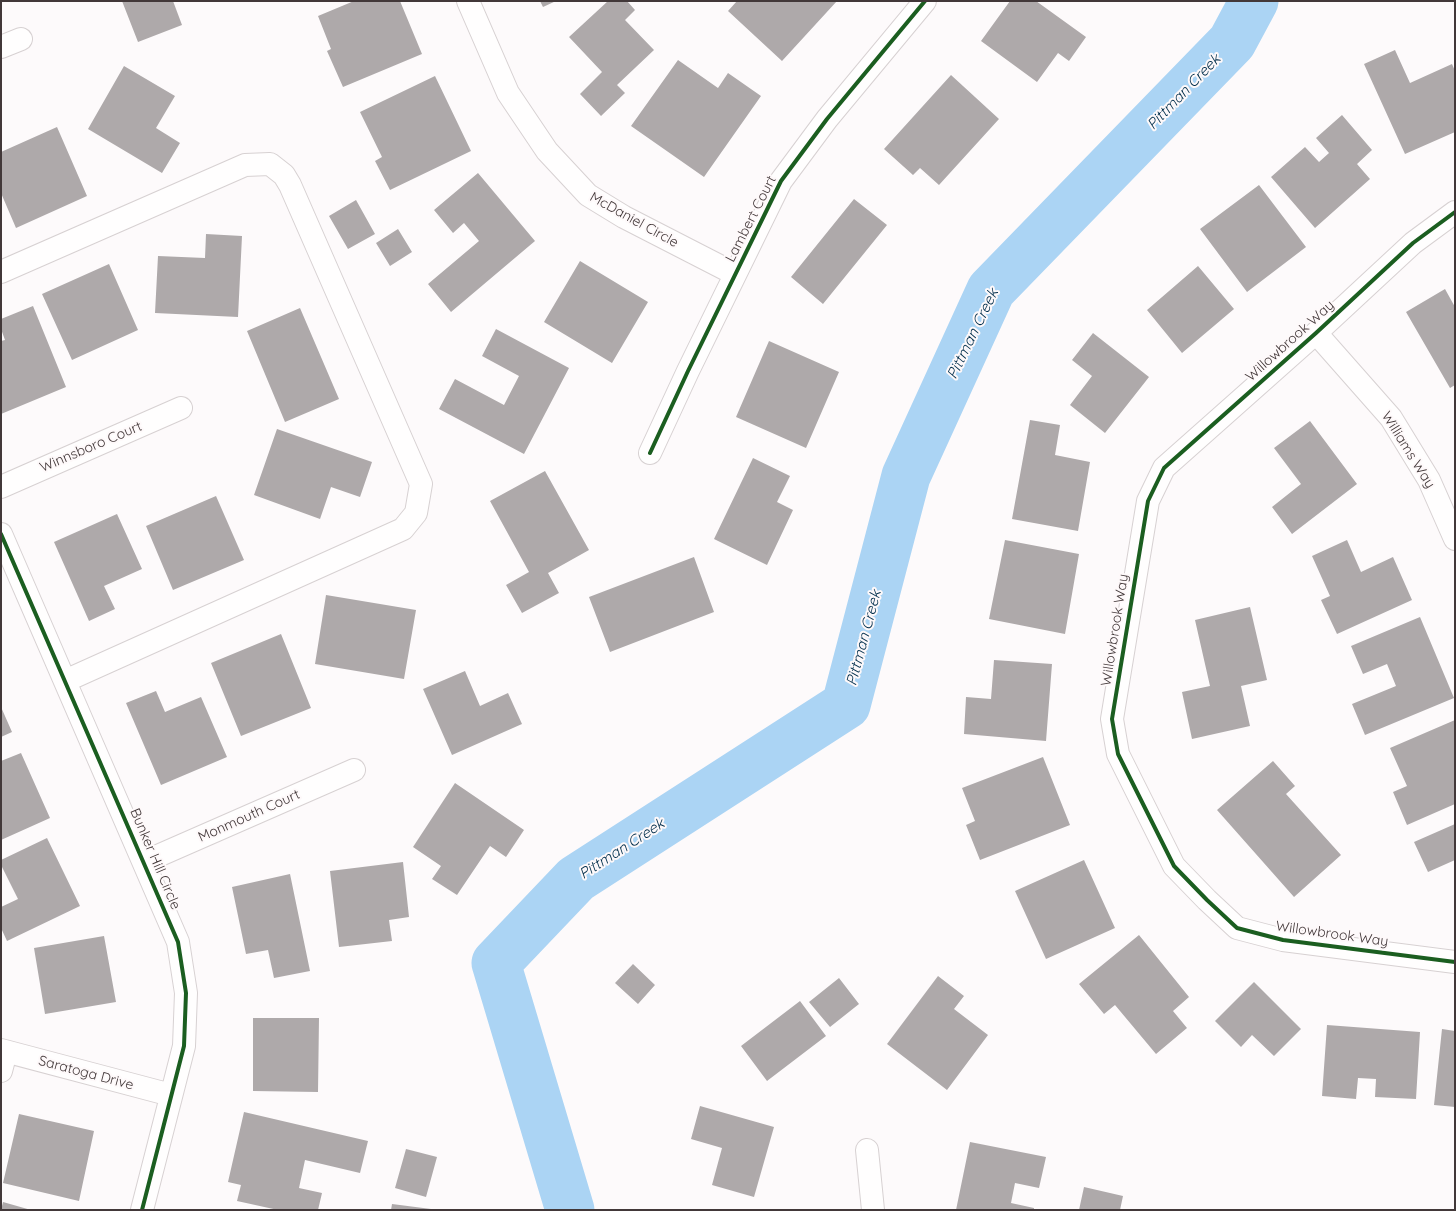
<!DOCTYPE html>
<html>
<head>
<meta charset="utf-8">
<style>
	body { margin:0 }
	#map { position:relative; width:1456px; height:1211px; overflow:hidden; background:#fdfafb; font-family:Quicksand,sans-serif }
	canvas { display:block }
	.frame { position:absolute; inset:0; border:2px solid #423839; pointer-events:none }
</style>
</head>
<body>
<div id="map">
<canvas width="1456" height="1211"></canvas>
<div class="frame"></div>
</div>
<script>
const g = document.querySelector('canvas').getContext('2d');
g.lineJoin = 'round';
const poly = rows => new Path2D(rows.map(r => 'M' + r).join(''));
function strokePath(path, color, width, dash) { g.strokeStyle = color; g.lineWidth = width; g.lineCap = dash ? 'butt' : 'round'; g.setLineDash(dash || []); g.stroke(path); }
function fillPath(path, color) { g.fillStyle = color; g.fill(path, 'evenodd'); }
function label(font, color, halo, rows, align = 'center') {
  g.font = font + ' Quicksand,sans-serif'; g.lineWidth = 4; g.setLineDash([]); g.textBaseline = 'middle'; g.strokeStyle = halo; g.fillStyle = color; for (const [text, x, y, turn = 0] of rows) {
    g.save(); g.translate(x, y); g.rotate((+turn || 0) * Math.PI / 180); g.textAlign = isNaN(turn) ? turn : align; if (halo) g.strokeText(text, 0, 0); g.fillText(text, 0, 0); g.restore();
  }
}
strokePath(poly([
	[570,1210,496,963,576,879,846,705,906,476,991,290,1232,42,1254,1]
]), '#abd4f4', 49);
fillPath(poly([
	[122,1,173,1,182,25,138,42],
	[354,1,400,1,422,54,343,87,327,51,331,49,318,16],
	[540,1,556,1,543,7],
	[608,1,627,1,635,10,625,20,654,50,617,85,625,93,601,116,580,94,602,72,569,37],
	[737,1,837,1,782,61,728,11],
	[1010,1,1036,1,1086,37,1069,61,1058,53,1037,82,981,41],
	[1395,50,1410,83,1452,64,1455,71,1455,132,1405,154,1364,64],
	[678,60,718,88,728,73,761,96,704,177,631,126],
	[124,66,175,96,156,128,180,143,162,173,88,129],
	[951,75,999,119,939,185,920,168,913,175,884,149],
	[435,76,471,151,390,190,375,161,382,157,360,112],
	[1342,115,1372,150,1357,164,1370,179,1315,228,1271,177,1305,147,1319,162,1329,153,1316,138],
	[57,127,87,196,16,228,1,193,1,152],
	[478,173,535,241,451,312,428,284,479,241,464,223,453,233,434,210],
	[1259,185,1306,247,1247,292,1200,229],
	[854,199,887,225,823,304,791,277],
	[356,200,375,234,348,249,329,216],
	[398,229,412,252,390,266,376,243],
	[206,234,242,236,238,317,155,313,158,256,205,258],
	[580,261,648,302,612,363,544,322],
	[109,264,138,330,72,360,42,294],
	[1198,266,1234,309,1182,353,1147,310],
	[1445,289,1455,307,1455,385,1450,388,1406,312],
	[33,306,66,387,1,414,1,341,5,340,1,329,1,319],
	[300,308,339,399,285,422,247,331],
	[496,329,569,368,524,454,439,409,455,379,504,405,519,376,482,356],
	[1093,333,1149,377,1105,433,1070,405,1092,376,1072,360],
	[769,341,839,372,806,448,736,417],
	[1030,420,1060,425,1055,455,1090,462,1078,531,1012,519],
	[1310,421,1357,484,1292,534,1272,507,1301,484,1274,448],
	[277,429,372,462,360,497,331,487,320,519,254,495],
	[753,458,790,476,777,502,793,510,767,565,714,539],
	[545,471,589,550,548,573,559,593,522,613,506,585,529,572,490,501],
	[216,496,244,560,173,590,146,526],
	[117,514,142,569,104,586,115,609,89,621,54,542],
	[1005,540,1079,554,1065,634,989,619],
	[1347,540,1361,572,1393,557,1412,600,1337,634,1321,600,1330,596,1312,556],
	[694,557,714,612,610,652,589,597],
	[326,595,416,610,404,679,315,664],
	[1250,607,1267,680,1241,686,1250,726,1192,739,1182,692,1210,686,1195,620],
	[1420,617,1454,698,1365,735,1352,704,1396,686,1387,664,1363,674,1351,646],
	[281,634,311,708,241,736,211,663],
	[994,660,1052,664,1046,741,964,734,966,697,991,699],
	[465,671,480,706,508,693,522,724,452,755,423,689],
	[156,691,165,712,201,697,227,757,161,785,126,703],
	[1,707,12,732,1,737],
	[1455,720,1455,804,1407,825,1393,792,1407,786,1390,748],
	[21,753,50,818,1,840,1,761],
	[1043,757,1070,825,980,860,966,825,975,821,962,788],
	[1273,761,1295,786,1286,794,1341,855,1294,897,1217,810],
	[455,783,524,830,506,857,490,846,457,895,432,879,441,866,413,847],
	[1455,824,1455,860,1428,872,1414,842],
	[47,838,80,906,7,941,1,928,1,907,18,899,1,865,1,860],
	[1084,860,1115,928,1046,959,1015,891],
	[403,862,409,917,389,920,392,941,339,947,330,871],
	[290,874,310,971,274,978,268,950,246,954,232,887],
	[1139,935,1189,997,1173,1011,1187,1028,1156,1054,1115,1005,1104,1014,1079,984],
	[104,936,116,1002,45,1014,34,948],
	[633,964,655,985,638,1004,615,983],
	[938,976,964,996,954,1009,988,1035,947,1090,887,1044],
	[839,978,859,1004,830,1027,809,1002],
	[1254,982,1301,1029,1274,1056,1252,1035,1241,1047,1215,1021],
	[800,1001,826,1036,767,1081,741,1046],
	[253,1018,319,1018,318,1092,253,1091],
	[1327,1025,1420,1032,1416,1099,1375,1097,1376,1079,1358,1078,1356,1099,1322,1096],
	[1442,1029,1455,1031,1455,1107,1434,1105],
	[700,1106,774,1127,754,1197,712,1185,722,1148,691,1139],
	[244,1112,368,1141,360,1173,305,1160,299,1188,322,1193,318,1210,278,1210,237,1201,241,1185,228,1182],
	[19,1114,94,1131,79,1201,3,1183],
	[970,1142,1046,1157,1039,1188,1015,1183,1011,1203,1034,1208,1034,1210,956,1210],
	[406,1149,437,1157,426,1197,395,1188],
	[1084,1187,1123,1196,1120,1210,1079,1210],
	[3,1202,31,1210,1,1210],
	[392,1204,431,1209,431,1210,391,1210]
]), '#aea9aa');
const minor = poly([
	[468,1,508,93,547,151,588,195,624,217,735,274],
	[1,47,21,39],
	[1455,212,1413,243,1316,333,1164,468,1148,501,1112,719,1118,754,1174,866,1207,900,1237,928,1283,940,1455,962],
	[1,272,245,165,270,164,284,175,290,185,421,484,416,513,403,529,65,681],
	[1316,333,1391,418,1429,480,1455,539],
	[650,453,688,371,781,181,827,119,925,1],
	[1,487,181,408],
	[1,534,178,942,186,993,184,1046,142,1210],
	[144,862,354,770],
	[1,1050,171,1095],
	[1,1071,6,1052],
	[867,1150,873,1210]
]);
strokePath(minor, '#d7d1d2', 24);
strokePath(minor, '#fffefe', 22);
strokePath(poly([
	[1455,212,1413,243,1316,333,1164,468,1148,501,1112,719,1118,754,1174,866,1207,900,1237,928,1283,940,1455,962],
	[650,453,688,371,781,181,827,119,925,1],
	[1,534,178,942,186,993,184,1046,142,1210]
]), '#1b5e20', 4);
label('14px', '#423839', '#fef9fa', [
	["Lambert Court",751,219,-63],
	["McDaniel Circle",634,220,29],
	["Willowbrook Way",1290,341,-42],
	["Winnsboro Court",91,447,-23],
	["Williams Way",1408,450,58],
	["Willowbrook Way",1115,630,-81],
	["Monmouth Court",249,816,-24],
	["Bunker Hill Circle",155,859,67],
	["Willowbrook Way",1332,934,8],
	["Saratoga Drive",86,1073,15]
]);
label('italic 15px', '#002e4b', '#fef9fa', [
	["Pittman Creek",1184,92,-46],
	["Pittman Creek",973,334,-64],
	["Pittman Creek",864,638,-75],
	["Pittman Creek",622,849,-33]
]);
</script>
</body>
</html>
